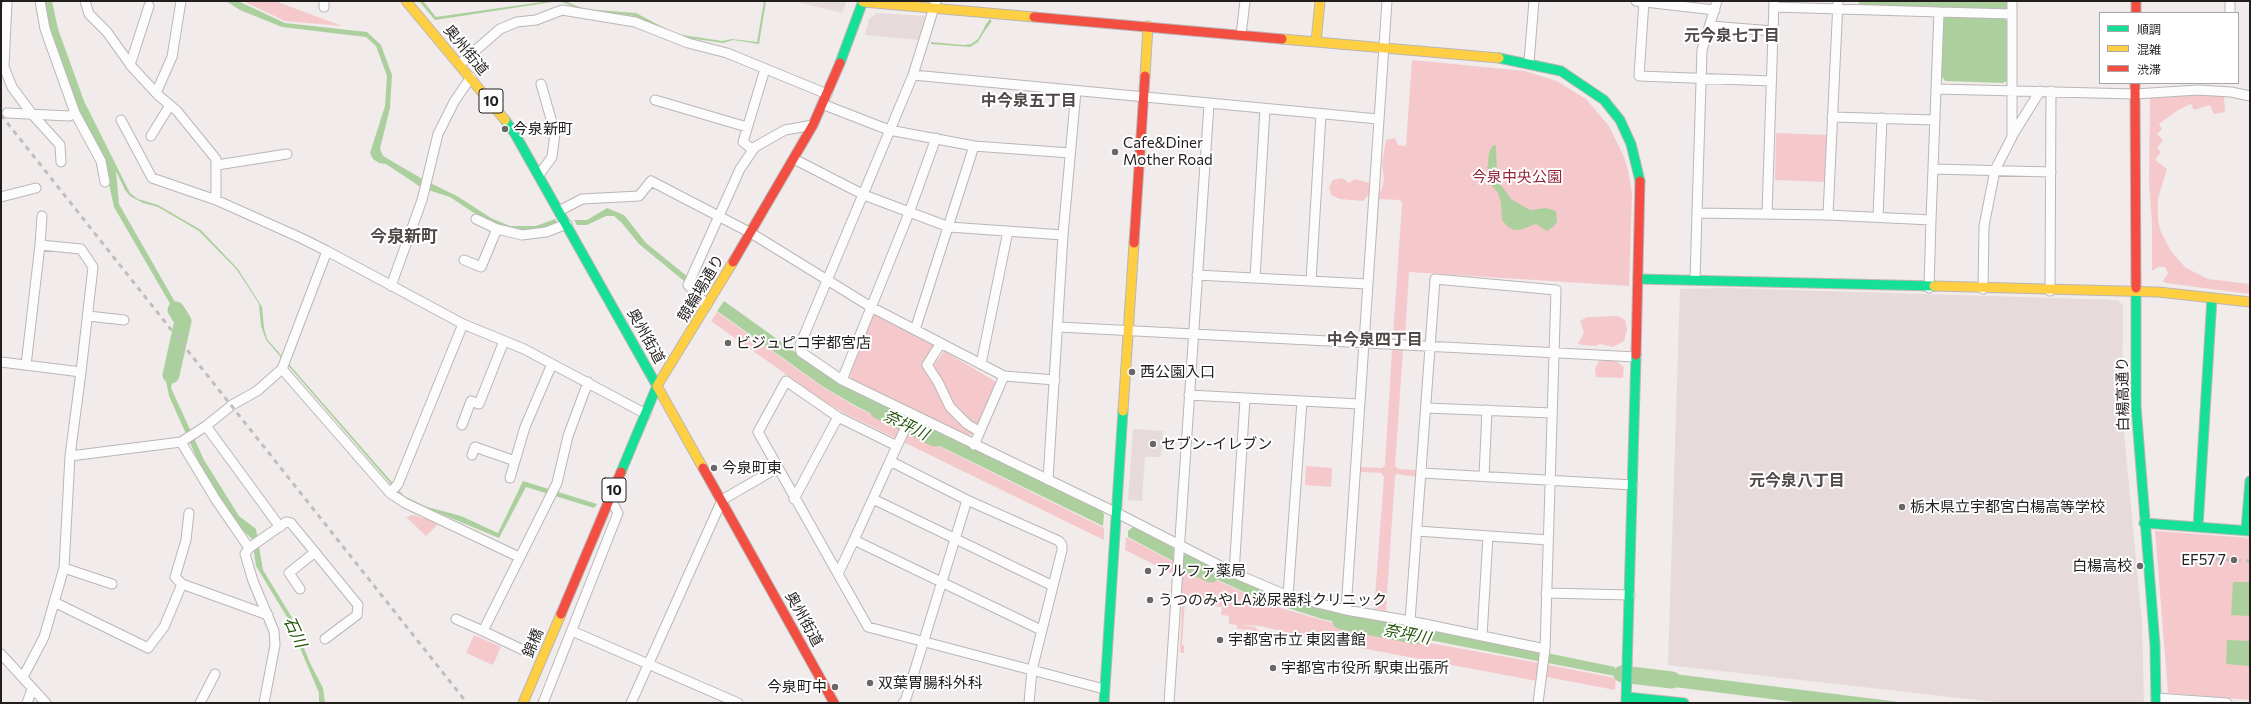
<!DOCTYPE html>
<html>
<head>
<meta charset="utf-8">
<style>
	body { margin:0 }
	#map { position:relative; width:2251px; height:704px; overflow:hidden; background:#f1ebeb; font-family:Commissioner,"Noto Sans JP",sans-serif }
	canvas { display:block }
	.frame { position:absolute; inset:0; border:2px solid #221e1e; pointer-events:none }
	.legend { position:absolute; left:2099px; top:12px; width:140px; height:72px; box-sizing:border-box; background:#fff; border:1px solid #a7a5a5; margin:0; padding:5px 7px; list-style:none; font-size:12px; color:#221e1e }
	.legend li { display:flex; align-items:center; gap:8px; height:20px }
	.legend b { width:20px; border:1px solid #a7a5a5 }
</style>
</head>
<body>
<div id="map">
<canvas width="2251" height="704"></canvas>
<div class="frame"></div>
<ul class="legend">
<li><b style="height:5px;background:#16e098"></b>順調</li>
<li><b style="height:5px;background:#ffcf43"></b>混雑</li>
<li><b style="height:5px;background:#f24e42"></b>渋滞</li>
</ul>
</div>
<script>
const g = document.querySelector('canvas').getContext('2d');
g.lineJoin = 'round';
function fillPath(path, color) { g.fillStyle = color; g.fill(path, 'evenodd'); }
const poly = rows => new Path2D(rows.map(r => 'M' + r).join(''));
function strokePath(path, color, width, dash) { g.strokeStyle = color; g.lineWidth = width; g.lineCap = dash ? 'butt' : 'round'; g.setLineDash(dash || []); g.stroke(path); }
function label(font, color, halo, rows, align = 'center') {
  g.font = font + ' Commissioner,"Noto Sans JP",sans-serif'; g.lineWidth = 4; g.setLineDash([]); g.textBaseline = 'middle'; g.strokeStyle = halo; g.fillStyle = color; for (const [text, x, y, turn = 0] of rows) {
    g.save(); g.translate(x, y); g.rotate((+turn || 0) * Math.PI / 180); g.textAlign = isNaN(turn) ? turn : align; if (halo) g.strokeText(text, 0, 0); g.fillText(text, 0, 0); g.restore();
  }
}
fillPath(poly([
	[794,1,847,1,842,13],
	[877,13,925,16,925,26,919,40,865,35,869,19],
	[1727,288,2118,300,2123,306,2122,412,2142,623,2144,703,2004,703,1668,665,1680,289],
	[1133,429,1163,431,1161,457,1145,457,1142,501,1128,500]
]), '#e7dada');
fillPath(poly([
	[243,1,275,1,342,26,285,21],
	[1412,60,1525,71,1557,81,1586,99,1609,126,1624,157,1628,170,1632,193,1629,286,1409,272,1405,337,1393,336,1402,203,1400,200,1378,199,1378,191,1381,191,1384,179,1382,164,1386,140,1395,138,1398,145,1406,146],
	[2190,94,2224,96,2225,112,2214,114,2210,105,2194,110,2191,104,2178,110,2159,124,2162,129,2157,134,2163,140,2157,148,2161,152,2155,160,2167,169,2158,198,2158,221,2161,232,2171,251,2186,268,2208,279,2250,284,2250,294,2166,283,2163,281,2168,273,2165,267,2158,267,2152,271,2152,223,2149,181,2150,96],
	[1776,133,1828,135,1827,182,1775,180],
	[1342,178,1349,183,1355,179,1369,183,1369,194,1363,201,1340,199,1331,195,1329,187,1333,180],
	[717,312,821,386,854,406,896,426,902,414,917,422,912,433,1104,528,1104,540,846,414,822,400,711,321],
	[878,314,935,344,924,365,973,433,971,435,964,435,851,379,850,373,872,316],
	[1618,316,1625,320,1627,329,1624,341,1613,347,1600,344,1596,346,1582,345,1578,343,1584,333,1580,321,1587,317],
	[1392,349,1403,350,1395,466,1398,469,1415,470,1418,469,1417,477,1397,474,1395,476,1386,609,1387,611,1374,609,1384,477,1381,473,1361,472,1359,473,1359,464,1361,467,1382,468,1385,465],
	[944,351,998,383,978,428,958,413,932,368],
	[1615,360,1624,367,1623,378,1596,377,1595,369,1599,361],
	[1306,466,1332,468,1331,487,1305,485],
	[413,515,439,523,426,536,406,517],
	[2155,531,2250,538,2250,700,2168,693],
	[1126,537,1174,562,1173,574,1125,550],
	[1183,565,1271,605,1322,620,1362,629,1365,616,1395,621,1392,636,1539,663,1537,681,1318,640,1261,626,1239,625,1255,627,1260,633,1257,634,1253,630,1237,629,1237,625,1229,624,1229,616,1221,615,1222,607,1214,606,1214,602,1185,601,1182,645,1184,645,1184,653,1181,653,1180,651,1182,600,1180,600],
	[474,635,501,647,493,665,466,653],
	[1548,665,1616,678,1615,690,1547,677]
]), '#f5c9cc');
fillPath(poly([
	[44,1,52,1,58,29,84,101,130,193,138,199,158,205,201,230,238,269,262,307,264,328,267,339,404,496,427,507,461,516,498,533,523,481,597,504,594,508,526,487,499,538,403,498,266,340,261,326,259,304,237,270,199,231,158,207,143,203,130,196,125,190,116,171,119,204,183,316,185,322,182,332,179,328,180,321,114,207,103,156,76,104,46,15],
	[226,1,238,1,285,23,367,32,381,45,392,75,390,108,380,149,383,156,424,180,457,196,491,218,510,226,536,226,555,219,558,224,538,231,514,231,483,219,450,197,422,188,386,164,379,163,373,159,370,153,385,106,387,76,376,46,366,37,282,27,240,10],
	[419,1,423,1,436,17,549,1,565,1,584,9,636,13,676,34,722,41,732,39,757,42,764,1,766,1,759,44,733,40,723,43,674,36,635,16,583,10,559,1,435,20],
	[1910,1,1940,1,2004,3,2004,5,1910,3],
	[1947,15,2002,17,2008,22,2009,80,2003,83,1945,81,1941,75,1942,20],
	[987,23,989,24,978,42,970,47,931,44,931,42,964,45,971,44,978,39],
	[1496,145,1497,173,1499,182,1511,199,1530,210,1546,208,1556,211,1557,222,1553,227,1547,231,1536,224,1520,230,1514,230,1508,227,1502,220,1501,202,1498,193,1490,184,1487,172,1489,153,1492,146],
	[607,208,624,215,646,243,704,290,701,295,639,244,622,223,614,216,606,216,587,225,577,225,574,220,587,220],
	[724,301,830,377,853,391,901,414,896,426,854,405,822,386,717,311],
	[173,350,177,355,171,388,204,460,239,516,256,529,263,570,291,616,310,663,323,688,325,703,319,703,319,693,287,617,256,566,252,539,238,526,205,476,169,396,166,381],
	[918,422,1102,511,1104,515,1103,526,913,433],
	[1134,526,1172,546,1174,550,1173,561,1128,537,1128,531],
	[1191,554,1255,586,1364,617,1362,627,1322,619,1257,598,1190,567],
	[2233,582,2250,582,2250,616,2231,615],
	[1396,622,1615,667,1615,676,1393,633],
	[2227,640,2250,641,2250,666,2226,664],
	[1650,671,1907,703,1803,703,1650,684]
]), '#abd09d');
strokePath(poly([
	[986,27,990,21]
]), '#abd09d', 3);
strokePath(poly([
	[1867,1,2004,6],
	[171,375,183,321,176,310],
	[878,410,935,438],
	[1186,563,1211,574],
	[1341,621,1417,636],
	[1622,674,1672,680]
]), '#abd09d', 17);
const street = poly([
	[7,1,4,67,12,87,32,114,60,145,61,162],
	[40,1,45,29,75,113,101,161,105,182],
	[85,1,89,14,107,32,132,67,158,95,177,111,216,159,216,200,301,238,327,251],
	[936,1,913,75,800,345,801,352,842,380,1117,513,1234,573,1288,596,1346,610,1410,621,1545,649,1538,703],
	[1636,1,1715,10],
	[1644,1,1639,76,1771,81],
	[2230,1,2230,13],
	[324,7,324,1],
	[1774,7,1939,12,1931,220],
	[1939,12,2012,14],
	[1711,26,1773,31],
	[1241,35,1245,1],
	[1529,62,1534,1],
	[460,64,500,29,517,22,536,20,562,10,635,22,688,43,727,53,827,94],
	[130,65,149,6],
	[913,75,1378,119],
	[1936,89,2135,94,2198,90,2231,92,2250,96],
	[156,93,172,57,181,1],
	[655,100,747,127],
	[822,104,889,130,974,146,915,330],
	[7,113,69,116,75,113],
	[1832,117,1935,120],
	[121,120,152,178,216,200],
	[151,136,170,105],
	[2012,136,2040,91],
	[974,146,1070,153],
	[753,150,743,142,765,69],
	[794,159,864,195,949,227,1063,235],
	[217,165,287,154],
	[1933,169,2051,172],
	[539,175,552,157,555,133,541,84],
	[1,197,36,188],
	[559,211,582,199,639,196,651,181,751,233,871,307,1004,376,1055,380],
	[1697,213,1702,50,1717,1],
	[1767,214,1774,2],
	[1828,215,1838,1],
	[1878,217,1882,118],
	[476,219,497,229,522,235,546,232,567,224],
	[40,245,42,216],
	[464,260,481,267,497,229],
	[1197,275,1367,284],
	[1255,278,1265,109],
	[1695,280,1697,213,1828,215,1931,220,1929,288],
	[1311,281,1321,114],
	[391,286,422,200,438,134,454,102,471,77],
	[1983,289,1984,226,1995,170,2012,137,2012,1],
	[2050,291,2051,91],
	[707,305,688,285,740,169,755,147,785,130,813,125],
	[88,316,124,320],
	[1059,327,1636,357],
	[941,343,927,365,938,382,950,407,967,424,980,432],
	[1,362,81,372,70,456,64,568,44,637,23,677],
	[981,364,1008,231],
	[26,365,40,245,81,249,93,267,81,372],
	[282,369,390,493,405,503,519,557],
	[842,380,909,213,936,138],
	[1189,395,1359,404],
	[1426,408,1552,413],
	[462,425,471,401,479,404,504,341],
	[206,426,280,527],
	[181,442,216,500,249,548],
	[974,445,1004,376],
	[472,455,475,447,515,461],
	[70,456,181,442,206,426,232,405,257,391,282,369,327,251,463,324,524,349,646,414],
	[890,461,912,414],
	[1422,473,1633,485],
	[1484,476,1487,410],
	[510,478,525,427,552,364],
	[1048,480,1063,235,1076,91],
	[390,493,398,484,463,324],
	[794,499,838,417],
	[873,499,1053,586],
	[1417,531,1548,540],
	[854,540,838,574,868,627,1104,689],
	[64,568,112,584],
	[1234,573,1245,399],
	[838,574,758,432,786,381,838,417,897,446],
	[182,584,175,577,186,540,189,513],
	[300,589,289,573,315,552],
	[1546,593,1630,595],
	[1288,596,1302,401],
	[54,602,148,648,164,627,182,584,268,615],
	[1346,610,1387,1],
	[456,619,483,631],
	[1410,621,1435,279,1556,290,1545,649],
	[572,631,738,703],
	[1482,636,1488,536],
	[523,650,483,631,557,483,568,436,588,382],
	[1,654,46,703],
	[2156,698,2227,703],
	[27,703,32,689],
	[200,703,215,674],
	[264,703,275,645,274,631,253,581,245,554,249,548,286,522,291,523,358,605,357,615,325,639],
	[543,703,618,513,610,498],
	[631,703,722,500,777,468],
	[903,703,905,702,967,500],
	[1029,703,1032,670,1062,550,1062,545,1059,541,967,500,890,461,854,540,1041,630],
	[1169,703,1209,104]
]);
const fast = poly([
	[1499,58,1561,71,1604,100,1620,120,1631,144,1640,181],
	[840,63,863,1],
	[505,120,515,134,657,386,621,472],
	[1638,279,1934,286],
	[2136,288,2136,406,2155,645,2156,703],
	[2144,523,2250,531],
	[2198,527,2212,298],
	[2246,530,2250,481],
	[1627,697,1684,703],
	[1104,703,1123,411],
	[1626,703,1636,355]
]);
const slow = poly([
	[406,1,505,120],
	[863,2,1034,17],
	[1282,39,1499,58],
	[1316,42,1320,1],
	[1145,76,1148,26],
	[1934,286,2158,292,2250,302],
	[1123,411,1134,243],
	[703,468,657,386,733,262],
	[523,703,561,614]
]);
const jam = poly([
	[2136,1,2136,13],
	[1034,17,1282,39],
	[2135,83,2136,288],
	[1134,243,1145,76],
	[733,262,813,125,840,63],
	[1636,355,1640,181],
	[703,468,834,703],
	[561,614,621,472]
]);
strokePath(street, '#bbb6b6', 11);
strokePath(fast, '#bbb6b6', 11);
strokePath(slow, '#bbb6b6', 11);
strokePath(jam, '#bbb6b6', 11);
strokePath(street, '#fdfcfc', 9);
strokePath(fast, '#16e098', 9);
strokePath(slow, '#ffcf43', 9);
strokePath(jam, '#f24e42', 9);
strokePath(poly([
	[1,115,467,703],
	[2216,559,2250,561]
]), '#bfbdbd', 3, [5, 5]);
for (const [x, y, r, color] of [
	[505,129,4,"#6a6666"],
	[1115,152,4,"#6a6666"],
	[728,343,4,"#6a6666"],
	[1132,372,4,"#6a6666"],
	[1153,444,4,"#6a6666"],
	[714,468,4,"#6a6666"],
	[1902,507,4,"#6a6666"],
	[2234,560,4,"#6a6666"],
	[2140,566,4,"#6a6666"],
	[1148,571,4,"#6a6666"],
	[1150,600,4,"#6a6666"],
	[1220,640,4,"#6a6666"],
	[1273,668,4,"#6a6666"],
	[870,683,4,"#6a6666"],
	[835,687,4,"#6a6666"]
]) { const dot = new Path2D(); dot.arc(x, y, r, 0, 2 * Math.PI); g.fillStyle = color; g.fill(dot); strokePath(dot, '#fff', 1.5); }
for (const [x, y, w] of [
	[491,101,24],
	[614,490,24]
]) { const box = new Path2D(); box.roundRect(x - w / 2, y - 12, w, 24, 3); g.fillStyle = '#fff'; g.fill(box); strokePath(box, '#221e1e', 1); }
label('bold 14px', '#221e1e', null, [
	["10",491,101],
	["10",614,490]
]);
label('15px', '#221e1e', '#fff', [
	["奥州街道",466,50,50],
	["競輪場通り",701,288,-59],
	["奥州街道",646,336,61],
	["白楊高通り",2123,394,-91],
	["奥州街道",804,619,61],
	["錦橋",533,643,-67]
]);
label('15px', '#221e1e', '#fff', [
	["今泉新町",513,129],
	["Cafe&Diner",1123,143],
	["Mother Road",1123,160],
	["ビジュピコ宇都宮店",736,343],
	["西公園入口",1140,372],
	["セブン-イレブン",1161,444],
	["今泉町東",722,468],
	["栃木県立宇都宮白楊高等学校",1910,507],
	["EF57 7",2226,560,"right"],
	["白楊高校",2132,566,"right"],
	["アルファ薬局",1156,571],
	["うつのみやLA泌尿器科クリニック",1158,600],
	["宇都宮市立 東図書館",1228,640],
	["宇都宮市役所 駅東出張所",1281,668],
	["双葉胃腸科外科",878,683],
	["今泉町中",827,687,"right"]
], 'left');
label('15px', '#93253a', '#fff', [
	["今泉中央公園",1517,177]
]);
label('bold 16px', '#514848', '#fff', [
	["元今泉七丁目",1732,36],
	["中今泉五丁目",1029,101],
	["中今泉四丁目",1375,340],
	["元今泉八丁目",1797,481]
]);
label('italic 16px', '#225409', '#fff', [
	["奈坪川",906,425,26],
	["石川",295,632,65],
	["奈坪川",1407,634,11]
]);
label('bold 17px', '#514848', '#fff', [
	["今泉新町",404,236]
]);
</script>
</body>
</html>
